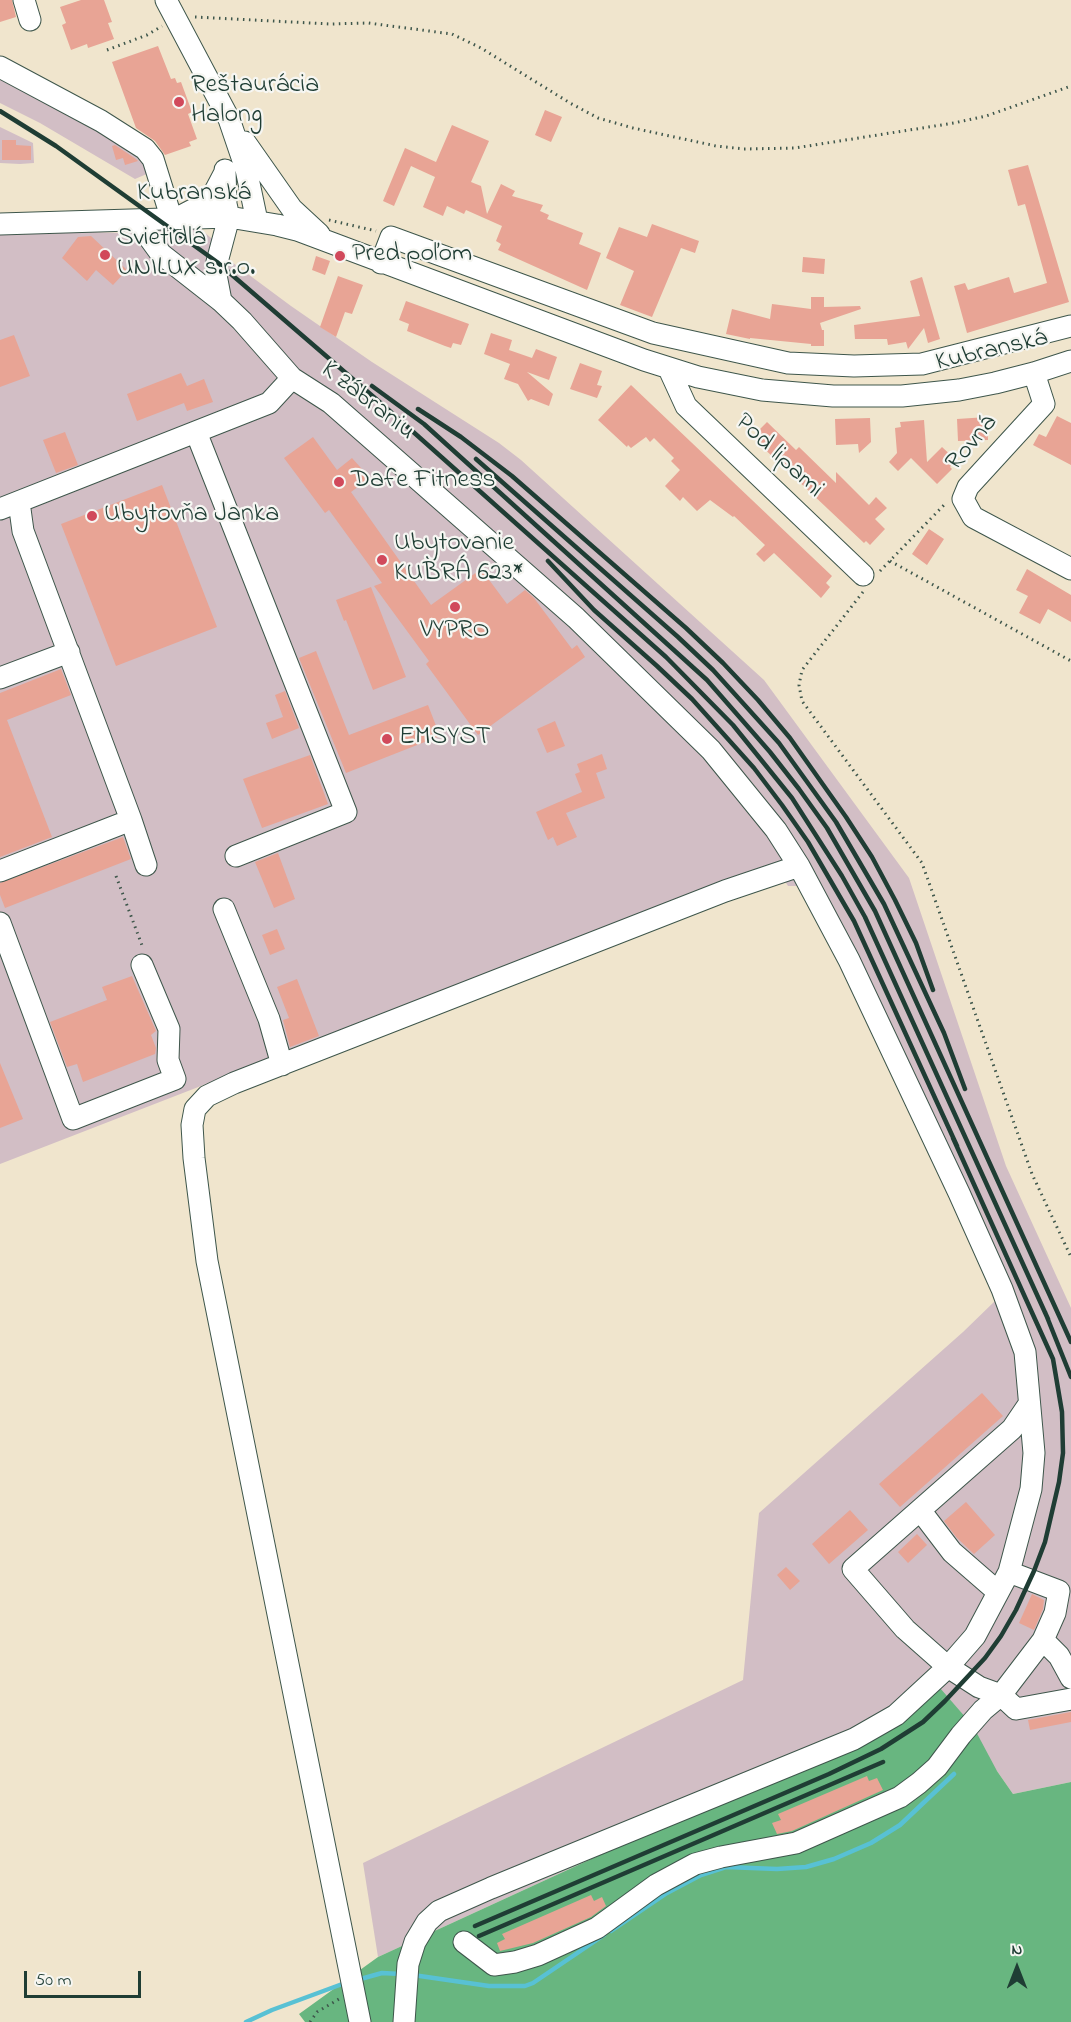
<!DOCTYPE html>
<html>
<head>
<meta charset="utf-8">
<style>
	body { margin:0 }
	#map { position:relative; width:1071px; height:2022px; overflow:hidden; background:#f0e5cd; font-family:"Indie Flower",sans-serif }
	canvas { display:block }
	.north { position:absolute; left:987px; top:1938px; width:60px; height:60px; -webkit-text-stroke:4px #f6f6f2; paint-order:stroke; rotate:0deg; font-size:16px; font-weight:700; line-height:24px; text-align:center; color:#1f3d34 }
	.north::after { content:''; display:block; margin:auto; width:21px; height:27px; background:#1f3d34; clip-path:polygon(50% 0,100% 100%,50% 72%,0 100%) }
	.scale { position:absolute; left:24px; top:1971px; width:117px; height:27px; box-sizing:border-box; border:3px solid #1f3d34; border-top:0; padding-left:8px; font-size:18px; line-height:21px; white-space:nowrap; color:#1f3d34; -webkit-text-stroke:4px #f6f6f2; paint-order:stroke }
</style>
</head>
<body>
<div id="map">
<canvas width="1071" height="2022"></canvas>
<div class="north">N</div>
<div class="scale">50 m</div>
</div>
<script>
const g = document.querySelector('canvas').getContext('2d');
g.lineJoin = 'round';
function fillPath(path, color) { g.fillStyle = color; g.fill(path, 'evenodd'); }
const poly = rows => new Path2D(rows.map(r => 'M' + r).join(''));
function strokePath(path, color, width, dash) { g.strokeStyle = color; g.lineWidth = width; g.lineCap = dash ? 'butt' : 'round'; g.setLineDash(dash || []); g.stroke(path); }
function label(font, color, halo, rows, align = 'center') {
  g.font = font + ' "Indie Flower",sans-serif'; g.lineWidth = 4.5; g.setLineDash([]); g.textBaseline = 'middle'; g.strokeStyle = halo; g.fillStyle = color; for (const [text, x, y, turn = 0] of rows) {
    g.save(); g.translate(x, y); g.rotate((+turn || 0) * Math.PI / 180); g.textAlign = isNaN(turn) ? turn : align; if (halo) g.strokeText(text, 0, 0); g.fillText(text, 0, 0); g.restore();
  }
}
fillPath(poly([
	[0,67,145,149,149,173,135,179,40,123,0,103],
	[0,127,33,143,34,163,20,164,0,163],
	[198,227,229,253,228,257,233,263,291,306,372,362,499,443,521,460,764,680,909,878,1006,1166,1071,1308,1071,1782,1013,1794,997,1771,896,1719,378,1957,363,1863,743,1680,759,1513,963,1332,995,1301,912,1114,836,949,799,886,788,886,783,878,322,1039,0,1164,0,235,91,232,121,233]
]), '#d2bec5');
fillPath(poly([
	[940,1688,973,1726,997,1771,1013,1794,1071,1782,1071,2022,305,2022,299,2014,378,1957,896,1719]
]), '#68b680');
strokePath(poly([
	[611,1931,667,1893,701,1875,726,1867,777,1869,806,1867,834,1859,871,1843,900,1825,954,1774],
	[413,1975,489,1986,525,1986,533,1983,604,1935],
	[357,1980,382,1973,401,1974],
	[246,2022,272,2010,345,1983]
]), '#58c1d4', 4.5);
fillPath(poly([
	[0,0,12,0,16,17,0,22],
	[81,0,104,0,112,22,108,23,114,39,88,48,87,44,71,50,62,25,66,23,60,7],
	[158,46,171,79,175,78,177,83,181,82,192,112,188,114,197,139,189,142,191,146,165,155,155,141,136,128,112,62],
	[545,110,562,117,551,142,535,135],
	[452,125,489,141,471,182,481,186,487,214,501,184,515,191,512,196,543,205,540,211,549,215,547,219,583,233,579,244,601,253,587,290,498,250,501,244,496,241,502,226,466,210,464,214,447,206,443,216,423,207,435,177,411,166,394,206,383,201,405,148,436,162],
	[2,140,16,140,16,145,31,146,31,160,2,160],
	[115,145,136,159,138,161,125,165,123,158,116,160,112,146],
	[1028,165,1069,302,967,333,954,286,965,283,968,290,1009,277,1014,293,1047,283,1025,204,1018,206,1008,170],
	[652,224,699,241,695,253,681,248,652,317,620,305,634,271,606,258,619,227,647,237],
	[91,236,127,270,113,285,96,270,87,281,62,258,78,237],
	[316,256,330,261,325,275,312,270],
	[803,257,825,259,824,274,802,272],
	[338,276,363,285,352,314,345,312,336,337,320,327],
	[922,277,940,339,928,343,924,328,908,349,906,342,888,345,887,339,855,339,854,325,920,316,910,281],
	[811,297,824,297,824,307,860,306,861,309,820,323,822,330,824,330,824,346,811,346,811,344,750,338,750,339,726,334,732,309,770,319,772,304,811,309],
	[406,301,469,324,461,345,453,343,451,348,445,346,407,331,409,324,399,320],
	[491,333,512,340,509,350,532,358,536,349,557,357,549,380,527,372,553,394,549,406,531,399,528,401,518,384,504,379,510,364,484,354],
	[14,335,30,376,0,387,0,340],
	[580,363,602,371,597,385,602,386,597,398,570,389],
	[181,373,187,386,204,379,213,402,187,411,184,403,137,421,127,394],
	[631,385,832,576,826,583,830,587,821,598,774,553,764,562,756,554,765,545,734,516,733,517,710,500,697,511,683,497,680,501,665,486,680,470,671,461,674,458,654,438,650,442,646,437,631,448,628,445,627,447,598,420],
	[1057,416,1071,423,1071,465,1033,445,1039,434,1046,437],
	[987,417,988,440,958,441,957,419],
	[870,418,871,442,859,453,858,444,836,445,835,419],
	[924,420,927,462,942,447,956,460,950,467,952,469,937,484,911,458,898,471,889,462,897,453,895,428,901,427,900,422],
	[767,422,796,450,799,447,836,483,836,472,869,505,876,497,887,508,875,519,885,529,870,545,866,541,864,543,756,441,760,436,756,433],
	[65,432,78,465,56,473,43,440],
	[313,437,337,470,352,458,370,478,351,492,431,605,481,569,507,604,525,590,534,598,572,649,577,645,585,657,478,735,426,664,429,661,374,586,382,583,329,510,325,513,284,458],
	[162,485,217,627,116,666,61,524],
	[929,529,944,539,927,565,912,554],
	[1027,569,1071,595,1071,622,1048,609,1040,624,1019,613,1028,596,1016,590],
	[371,587,406,677,373,690,346,620,344,621,336,600],
	[316,651,349,735,428,705,440,736,346,773,299,658],
	[61,669,71,695,7,720,52,837,0,857,0,693],
	[285,691,299,728,272,739,266,723,283,717,275,695],
	[555,721,565,746,547,753,537,729],
	[602,754,607,769,596,773,605,798,566,813,577,837,557,846,553,837,548,840,536,812,582,792,575,774,580,772,577,764],
	[310,755,328,804,262,828,243,779],
	[123,837,131,859,5,908,0,895,0,883],
	[278,853,295,899,274,908,255,862],
	[277,929,285,949,270,955,262,935],
	[132,976,156,1031,151,1035,156,1048,155,1054,83,1082,77,1064,67,1067,50,1022,107,1000,102,987],
	[297,979,319,1036,290,1047,283,1020,289,1018,277,987],
	[0,1063,23,1119,0,1128],
	[982,1393,1003,1416,900,1507,879,1484],
	[966,1502,995,1535,974,1554,957,1538,944,1521],
	[850,1510,868,1530,829,1564,812,1544],
	[917,1534,927,1545,908,1563,898,1552],
	[786,1567,800,1581,790,1590,777,1575],
	[1032,1594,1044,1600,1043,1609,1034,1630,1019,1623],
	[1071,1712,1071,1722,1030,1730,1028,1720],
	[867,1776,869,1781,877,1778,883,1790,792,1831,777,1834,772,1823,781,1820,778,1814],
	[591,1895,594,1901,602,1897,606,1906,591,1917,533,1943,500,1951,497,1943,505,1939,502,1934]
]), '#e8a495');
const minor = poly([
	[24,0,30,20],
	[166,0,229,119,246,169,257,221],
	[0,67,101,121,145,149,153,159,172,220],
	[245,142,292,209,319,234],
	[181,216,206,203,214,193,225,172],
	[137,221,161,254,221,301,242,321,292,378,331,403,576,618,711,750,776,830,799,866,849,960,959,1193,1002,1289,1025,1352,1034,1453,1031,1489,1009,1572,975,1636,948,1667,896,1715,854,1739,491,1888,439,1911,427,1922,415,1942,408,1964,404,2022],
	[0,224,229,217,277,225,297,230,644,360,698,377,762,390,833,396,902,396,959,390,995,383,1034,373,1071,361],
	[381,263,391,237,653,333,788,363,854,366,922,364,1071,326],
	[221,301,216,275,217,262,229,217,226,204,225,170],
	[669,369,686,406,863,575],
	[1034,373,1044,404,968,487,963,499,973,517,1071,569],
	[196,432,346,812,236,856],
	[19,502,23,531,131,820,146,865],
	[0,509,269,403,292,378],
	[0,678,69,652],
	[0,871,131,820],
	[224,909,269,1019,282,1065],
	[0,923,73,1119,175,1079,168,1060,169,1029,142,965],
	[920,1510,853,1569,905,1629,948,1667,979,1687,1001,1695,1043,1640,1055,1613,1059,1591,1009,1572],
	[998,1592,952,1552,920,1510,1012,1429,1029,1404],
	[1043,1640,1059,1656,1071,1678],
	[464,1942,494,1965,515,1962,538,1955,597,1928,656,1885,695,1864,721,1857,796,1843,900,1797,919,1783,937,1767,961,1735,983,1710,1001,1695,1016,1709,1071,1699],
	[360,2022,207,1261,194,1158,192,1125,195,1109,207,1096,234,1083,725,891,799,866]
]);
strokePath(minor, '#3e564b', 23);
strokePath(poly([
	[195,17,330,24,368,23,452,34,481,48,570,103,598,118,633,128,716,146,744,149,795,148,954,123,986,116,1071,86],
	[107,50,147,35,162,26],
	[329,220,376,231],
	[890,561,1071,661],
	[880,571,944,505,947,504],
	[863,592,802,670,799,685,802,701,922,863,1032,1174,1071,1257],
	[116,876,143,948],
	[310,2022,317,2012,339,1999]
]), '#3e564b', 3, [1.5, 4.5]);
strokePath(minor, '#fff', 21);
strokePath(poly([
	[0,111,56,146,217,262,383,405,666,657,733,725,792,798,842,876,865,917,1048,1319],
	[372,386,424,424,707,680,770,752,799,789,827,828,875,911,1071,1342],
	[418,409,461,437,512,476,686,628,723,663,758,700,790,738,846,817,872,857,895,900,916,943,933,990],
	[476,459,678,637,713,670,779,743,836,822,884,904,944,1033,965,1089],
	[548,561,594,610,657,666,692,699,754,768,782,805,808,842,854,921,957,1146],
	[1045,1312,1071,1377],
	[475,1926,829,1774,881,1749,923,1722,945,1701,985,1658,1001,1636,1016,1610,1034,1571,1045,1542,1059,1482,1063,1453,1062,1412,1053,1359,953,1138],
	[479,1936,883,1762]
]), '#1f3d34', 4.5);
for (const [x, y, r, color] of [
	[179,102,6,"#d1495b"],
	[105,255,6,"#d1495b"],
	[340,256,6,"#d1495b"],
	[339,482,6,"#d1495b"],
	[92,516,6,"#d1495b"],
	[382,560,6,"#d1495b"],
	[455,607,6,"#d1495b"],
	[387,739,6,"#d1495b"]
]) { const dot = new Path2D(); dot.arc(x, y, r, 0, 2 * Math.PI); g.fillStyle = color; g.fill(dot); strokePath(dot, '#f6f6f2', 2); }
label('26px', '#1f3d34', '#f6f6f2', [
	["Reštaurácia",191,87],
	["Halong",191,117],
	["Svietidlá",117,240],
	["UNILUX s.r.o.",117,270],
	["Pred poľom",352,256],
	["Dafe Fitness",351,482],
	["Ubytovňa Janka",104,516],
	["Ubytovanie",394,545],
	["KUBRÁ 623*",394,575],
	["VYPRO",455,632,"center"],
	["EMSYST",399,739]
], 'left');
label('26px', '#1f3d34', '#f6f6f2', [
	["Kubranská",194,195],
	["Kubranská",992,352,-13],
	["K zábraniu",367,402,38],
	["Rovná",973,444,-50],
	["Pod lipami",778,457,43]
]);
</script>
</body>
</html>
